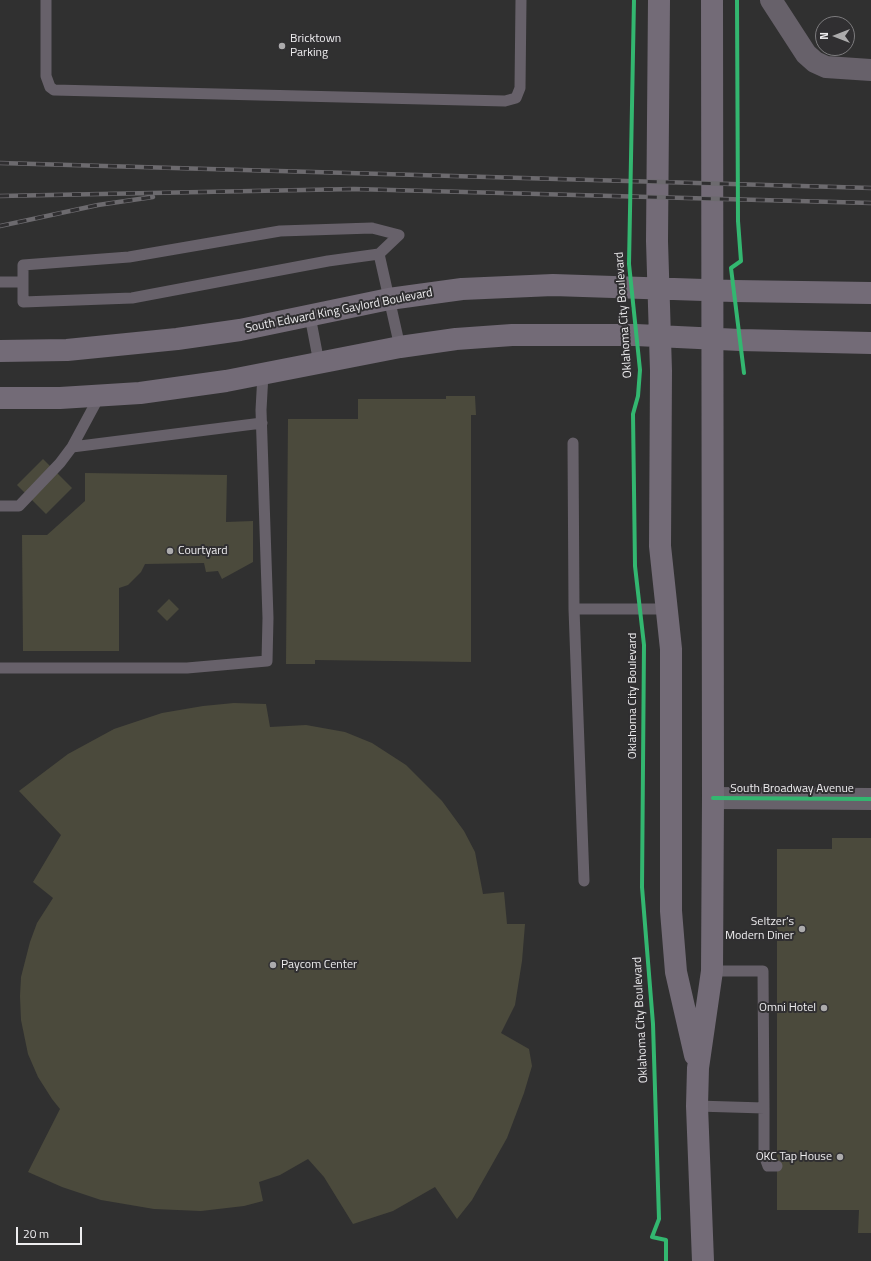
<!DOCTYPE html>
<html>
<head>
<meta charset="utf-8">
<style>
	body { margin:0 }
	#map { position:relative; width:871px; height:1261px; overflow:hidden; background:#303030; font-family:"Titillium Web",sans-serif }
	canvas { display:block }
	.north { position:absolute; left:815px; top:16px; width:40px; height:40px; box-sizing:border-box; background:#302f31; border:1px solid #7c7b7d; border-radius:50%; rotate:270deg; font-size:11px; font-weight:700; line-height:16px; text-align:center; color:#eeedef }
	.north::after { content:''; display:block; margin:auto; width:14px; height:18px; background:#acabac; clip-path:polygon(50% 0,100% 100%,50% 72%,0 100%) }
	.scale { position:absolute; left:16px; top:1227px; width:66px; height:18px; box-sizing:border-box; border:2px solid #eeedef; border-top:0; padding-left:5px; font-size:12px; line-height:14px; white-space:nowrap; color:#eeedef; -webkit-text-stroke:3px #302f31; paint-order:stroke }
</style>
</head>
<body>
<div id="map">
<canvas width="871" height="1261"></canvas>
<div class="north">N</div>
<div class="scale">20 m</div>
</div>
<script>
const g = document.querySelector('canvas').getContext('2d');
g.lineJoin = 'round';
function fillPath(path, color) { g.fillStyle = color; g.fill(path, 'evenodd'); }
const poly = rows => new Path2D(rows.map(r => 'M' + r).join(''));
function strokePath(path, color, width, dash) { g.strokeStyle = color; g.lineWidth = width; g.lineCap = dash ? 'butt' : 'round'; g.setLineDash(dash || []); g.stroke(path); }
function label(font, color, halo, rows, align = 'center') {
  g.font = font + ' "Titillium Web",sans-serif'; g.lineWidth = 4; g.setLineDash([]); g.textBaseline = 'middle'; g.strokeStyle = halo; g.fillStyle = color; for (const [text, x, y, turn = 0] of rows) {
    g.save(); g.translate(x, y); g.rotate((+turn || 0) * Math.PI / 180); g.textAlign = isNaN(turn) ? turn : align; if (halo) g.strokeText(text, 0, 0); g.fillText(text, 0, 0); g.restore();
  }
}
fillPath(poly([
	[446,396,475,396,476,415,471,415,471,662,315,660,315,664,286,664,288,419,358,419,358,399,446,399],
	[43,459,72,488,46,514,17,485],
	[85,473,227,475,226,522,253,521,253,562,222,579,218,571,206,572,204,563,145,564,141,572,128,585,119,588,119,651,23,651,22,535,47,535,85,501],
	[169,599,179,609,167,621,157,611],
	[234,703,266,704,270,727,306,725,345,732,372,743,406,765,442,801,464,831,475,852,483,894,504,892,507,924,525,924,522,961,515,1005,501,1033,529,1049,532,1066,524,1093,507,1138,472,1200,457,1219,435,1187,393,1211,353,1224,324,1177,308,1159,280,1175,259,1182,263,1201,244,1206,201,1211,154,1209,101,1200,62,1187,28,1172,60,1109,52,1099,38,1077,28,1054,21,1020,20,996,21,977,30,942,37,923,53,898,33,882,61,835,19,791,68,754,114,729,162,713,203,706],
	[832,838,871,838,871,1233,858,1233,859,1210,777,1210,777,849,832,849]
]), '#4b4a3c');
strokePath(poly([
	[46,0,46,76,50,87,54,90,505,101,516,98,520,88,521,0],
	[372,228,399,235,379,254,328,261,132,298,23,302,23,265,129,257,280,231,372,228],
	[379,254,400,347],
	[0,282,23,282],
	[310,316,319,363],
	[573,443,574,609],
	[72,447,262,423],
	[0,506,19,506,60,463,72,447,100,395],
	[0,668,187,668,267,661,268,618,261,410,263,374],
	[584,881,574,609,667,609],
	[697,1106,764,1108,763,971,712,971],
	[764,1108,764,1155,768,1166,777,1166]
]), '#67616a', 11);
strokePath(poly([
	[771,0,806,54,815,62,826,67,871,70],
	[713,798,871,799]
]), '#67616a', 22);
strokePath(poly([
	[659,0,657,241,661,371,660,546,671,649,671,911,676,972,695,1055],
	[0,351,67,350,177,339,240,330,389,299,462,289,553,285,734,291,871,293],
	[0,398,60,398,140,393,226,381,400,347,456,339,512,335,636,335,740,340,871,343],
	[703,1261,697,1106,698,1068,712,971,713,798,712,0]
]), '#736b77', 22);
const rail = poly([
	[0,163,871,188],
	[0,196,354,189,871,203],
	[0,226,98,205,153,197]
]);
strokePath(rail, '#6c6a6e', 4.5);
strokePath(rail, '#302f31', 3, [9]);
strokePath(poly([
	[634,0,629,264,640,370,638,396,633,414,635,566,644,645,642,887,653,1024,659,1219,652,1237,666,1240,666,1261],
	[737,0,738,221,741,261,731,268,744,373],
	[713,798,871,799]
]), '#33b770', 4);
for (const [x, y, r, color] of [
	[282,46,4,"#acabac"],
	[170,551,4,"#acabac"],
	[802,929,4,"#acabac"],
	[273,965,4,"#acabac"],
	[824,1008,4,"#acabac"],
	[840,1157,4,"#acabac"]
]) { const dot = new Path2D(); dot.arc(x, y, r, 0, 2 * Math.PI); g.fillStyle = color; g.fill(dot); strokePath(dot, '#302f31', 1.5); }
label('12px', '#eeedef', '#302f31', [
	["Bricktown",290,39],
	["Parking",290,53],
	["Courtyard",178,551],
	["Seltzer’s",794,922,"right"],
	["Modern Diner",794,936,"right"],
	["Paycom Center",281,965],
	["Omni Hotel",816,1008,"right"],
	["OKC Tap House",832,1157,"right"]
], 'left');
label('12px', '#eeedef', '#302f31', [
	["South Edward King Gaylord Boulevard",339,311,-11],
	["Oklahoma City Boulevard",624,315,-94],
	["Oklahoma City Boulevard",633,696,-90],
	["South Broadway Avenue",792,789],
	["Oklahoma City Boulevard",641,1020,-93]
]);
</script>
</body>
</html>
